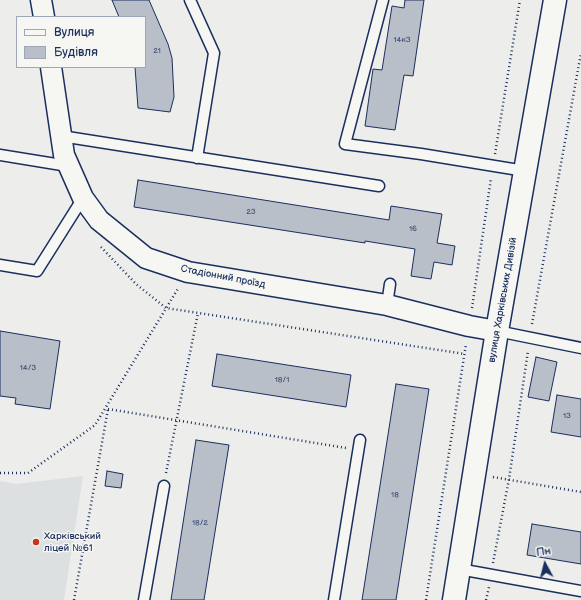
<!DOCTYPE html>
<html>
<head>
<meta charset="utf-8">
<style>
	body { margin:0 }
	#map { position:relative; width:581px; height:600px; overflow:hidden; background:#edeeec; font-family:"Balsamiq Sans",sans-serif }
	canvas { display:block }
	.legend { position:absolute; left:16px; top:16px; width:130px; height:52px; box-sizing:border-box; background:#f6f6f2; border:1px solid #9ea6b7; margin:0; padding:5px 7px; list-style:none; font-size:12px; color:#1b2f5e }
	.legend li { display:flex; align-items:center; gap:8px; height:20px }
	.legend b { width:20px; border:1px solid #9ea6b7 }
	.north { position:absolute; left:525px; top:544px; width:40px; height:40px; -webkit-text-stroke:3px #f6f6f2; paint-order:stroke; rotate:353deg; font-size:11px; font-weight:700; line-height:16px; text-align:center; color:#1b2f5e }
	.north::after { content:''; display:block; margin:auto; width:14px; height:18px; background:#1b2f5e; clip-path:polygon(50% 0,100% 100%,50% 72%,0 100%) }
</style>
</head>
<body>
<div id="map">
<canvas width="581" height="600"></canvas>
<ul class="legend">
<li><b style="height:5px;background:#f6f6f2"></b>Вулиця</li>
<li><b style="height:11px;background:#b9bfc8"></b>Будівля</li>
</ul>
<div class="north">Пн</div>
</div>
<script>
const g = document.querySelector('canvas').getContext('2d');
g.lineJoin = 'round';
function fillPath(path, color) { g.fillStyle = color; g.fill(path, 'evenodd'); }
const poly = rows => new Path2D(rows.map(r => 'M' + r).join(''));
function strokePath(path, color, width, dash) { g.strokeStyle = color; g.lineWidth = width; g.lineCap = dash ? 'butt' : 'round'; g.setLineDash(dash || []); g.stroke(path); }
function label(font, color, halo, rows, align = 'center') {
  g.font = font + ' "Balsamiq Sans",sans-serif'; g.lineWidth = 3; g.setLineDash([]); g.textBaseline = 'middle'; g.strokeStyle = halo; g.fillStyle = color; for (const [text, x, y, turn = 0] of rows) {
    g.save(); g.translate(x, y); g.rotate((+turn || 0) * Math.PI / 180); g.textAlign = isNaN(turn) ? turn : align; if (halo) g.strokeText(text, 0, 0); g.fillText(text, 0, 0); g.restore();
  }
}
fillPath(poly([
	[83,476,64,600,0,600,0,481,16,484]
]), '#dde0e1');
const building = poly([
	[112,0,149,0,168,44,172,58,174,97,170,112,138,108,135,67,145,67,145,17,119,17,112,0],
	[405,0,424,0,413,76,404,75,395,130,365,126,373,69,382,70,392,6,404,8,405,0],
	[138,180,389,220,391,206,442,214,437,243,455,246,452,265,434,262,431,279,411,276,415,249,365,241,365,243,134,207,138,180],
	[0,331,60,341,50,409,15,404,16,398,0,396,0,331],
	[217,354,351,375,346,407,212,386,217,354],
	[536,357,557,362,549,401,528,397,536,357],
	[396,384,429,389,396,600,362,600,396,384],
	[557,395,581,399,581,437,551,432,557,395],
	[196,440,229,445,204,600,171,600,196,440],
	[107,471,123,474,121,488,105,486,107,471],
	[532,524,581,532,581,564,527,555,532,524]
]);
fillPath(building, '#b9bfc8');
strokePath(building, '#1b2f5e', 1);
const service = poly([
	[190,0,214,53,197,158],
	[383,0,345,144,421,154,525,171],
	[61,136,379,186],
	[0,155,68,166],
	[0,265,37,271,83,198],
	[387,305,390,284],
	[497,331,581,348],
	[459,569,581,591],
	[144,600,164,486],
	[334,600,360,440]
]);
const minor = poly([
	[41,0,44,17],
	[51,67,64,155,83,198,99,220,146,258,188,272,387,305,469,326,497,331]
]);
const tertiary = poly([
	[454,600,497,331,555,0]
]);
strokePath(service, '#1b2f5e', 13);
strokePath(minor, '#1b2f5e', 23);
strokePath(tertiary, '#1b2f5e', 25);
strokePath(poly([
	[495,154,520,0],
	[101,247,136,284,166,308,465,354],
	[472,308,491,178],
	[532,324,581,53],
	[108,409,346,448],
	[0,473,28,473,95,425,179,287],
	[166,473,198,313],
	[493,477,581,492],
	[493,563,509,479,528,351],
	[74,600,108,409],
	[426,600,466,344],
	[486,600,489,587]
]), '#1b2f5e', 2.5, [1, 3]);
strokePath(service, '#f6f6f2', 10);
strokePath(minor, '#f6f6f2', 20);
strokePath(tertiary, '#f6f6f2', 22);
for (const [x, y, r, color] of [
	[36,542,4,"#c8321e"]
]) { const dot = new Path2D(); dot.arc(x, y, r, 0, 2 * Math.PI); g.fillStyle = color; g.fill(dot); strokePath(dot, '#f6f6f2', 1.5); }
label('8px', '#425378', null, [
	["14к3",402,40],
	["21",157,51],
	["23",251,212],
	["16",413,229],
	["14/3",28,368],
	["18/1",282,380],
	["13",567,416],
	["18",395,495],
	["18/2",200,523]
]);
label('10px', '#1b2f5e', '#f6f6f2', [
	["Стадіонний проїзд",223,277,11],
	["вулиця Харківських Дивізій",503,300,-80]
]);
label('10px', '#1b2f5e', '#f6f6f2', [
	["Харківський",44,536],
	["ліцей №61",44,548]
], 'left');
</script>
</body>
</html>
